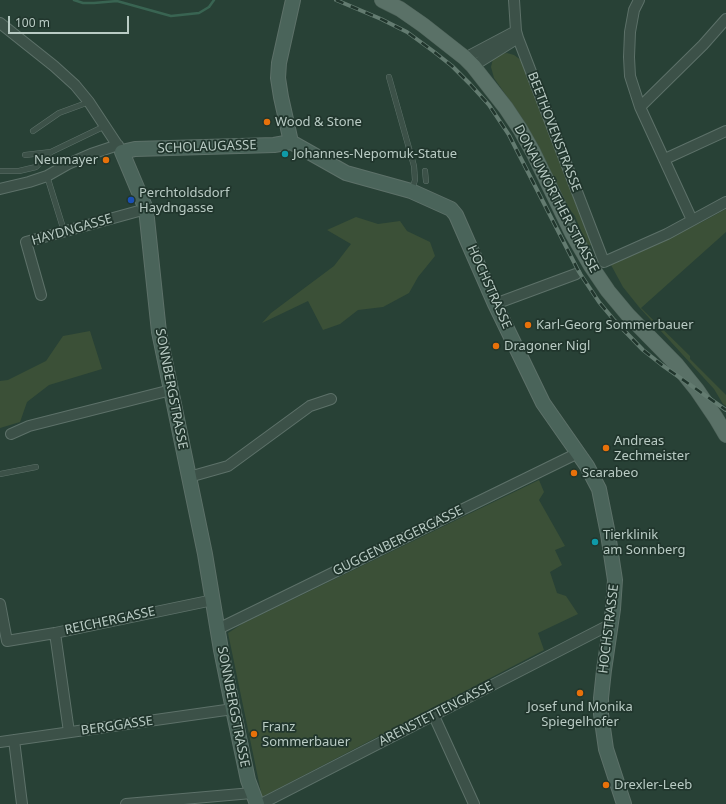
<!DOCTYPE html>
<html>
<head>
<meta charset="utf-8">
<style>
	body { margin:0 }
	#map { position:relative; width:726px; height:804px; overflow:hidden; background:#284136; font-family:"Noto Sans",sans-serif }
	canvas { display:block }
	.scale { position:absolute; left:8px; top:16px; width:121px; height:18px; box-sizing:border-box; border:2px solid #b9cbc4; border-top:0; padding-left:5px; font-size:12px; line-height:14px; white-space:nowrap; color:#b9cbc4; -webkit-text-stroke:3px #21362d; paint-order:stroke }
</style>
</head>
<body>
<div id="map">
<canvas width="726" height="804"></canvas>
<div class="scale">100 m</div>
</div>
<script>
const g = document.querySelector('canvas').getContext('2d');
g.lineJoin = 'round';
function fillPath(path, color) { g.fillStyle = color; g.fill(path, 'evenodd'); }
const poly = rows => new Path2D(rows.map(r => 'M' + r).join(''));
function strokePath(path, color, width, dash) { g.strokeStyle = color; g.lineWidth = width; g.lineCap = dash ? 'butt' : 'round'; g.setLineDash(dash || []); g.stroke(path); }
function label(font, color, halo, rows, align = 'center') {
  g.font = font + ' "Noto Sans",sans-serif'; g.lineWidth = 3.5; g.setLineDash([]); g.textBaseline = 'middle'; g.strokeStyle = halo; g.fillStyle = color; for (const [text, x, y, turn = 0] of rows) {
    g.save(); g.translate(x, y); g.rotate((+turn || 0) * Math.PI / 180); g.textAlign = isNaN(turn) ? turn : align; if (halo) g.strokeText(text, 0, 0); g.fillText(text, 0, 0); g.restore();
  }
}
fillPath(poly([
	[507,53,514,55,521,60,547,126,579,213,591,241,590,242,591,245,587,246,575,216,567,206,540,150,522,118,494,78,491,67,493,59,500,54],
	[726,209,726,232,641,308,690,356,690,359,726,395,726,406,723,404,714,389,639,307,623,287,611,265,702,222],
	[356,217,378,224,400,221,407,231,430,242,435,256,418,277,409,293,383,307,358,310,340,324,323,330,308,301,262,323,271,313,334,266,351,244,327,230],
	[90,331,102,369,49,385,27,402,20,422,0,428,0,381,8,380,46,361,63,336],
	[539,480,544,492,539,500,565,546,555,550,562,565,550,572,557,593,566,596,578,614,538,633,544,650,262,797,228,633,242,624]
]), '#3b5037');
strokePath(poly([
	[74,0,83,3,94,3,117,1,171,16,199,13,209,7,214,0]
]), '#396452', 2.5);
const service = poly([
	[389,77,414,166,415,180,412,190],
	[33,131,59,113,89,102],
	[25,155,51,152],
	[0,171,19,171,36,167,51,152,105,126],
	[425,171,426,181],
	[47,176,64,231],
	[0,474,36,467]
]);
const minor = poly([
	[514,0,516,31,518,38,604,262,667,234,726,202],
	[639,0,634,10,630,32,629,57,630,76,640,107,692,220],
	[0,23,54,66,75,85,89,102,122,152],
	[465,58,516,31],
	[473,66,518,38],
	[640,107,703,45,726,19],
	[665,159,726,131],
	[0,189,29,182,47,176,68,164,91,154,118,145],
	[41,295,26,242,146,209],
	[495,304,576,274],
	[11,434,29,426,171,390],
	[189,477,228,466,310,406,331,399],
	[0,604,7,641,55,633,213,600],
	[218,629,578,453],
	[55,633,69,732],
	[434,716,474,804],
	[14,740,22,804],
	[0,742,233,709],
	[126,804,252,793],
	[261,804,611,624]
]);
const secondary = poly([
	[293,0,279,63,278,78,281,97,291,142,346,173,411,191,451,209,456,215,495,304,543,403,587,466,599,489,608,534,615,580,613,609,604,670,601,698,601,714,606,749,624,804],
	[257,804,248,780,233,709,221,650,205,554,159,332,146,209,122,152,135,149,274,145,291,142]
]);
const primary = poly([
	[382,0,400,9,423,25,465,58,473,66,506,108,520,129,533,152,572,233,591,266,608,291,628,315,676,364,697,390,716,418,726,435]
]);
strokePath(service, '#5d7169', 6);
strokePath(minor, '#5d7169', 12);
strokePath(secondary, '#5d7169', 16);
strokePath(primary, '#495d54', 16);
strokePath(service, '#3c5148', 5);
strokePath(minor, '#3c5148', 10);
strokePath(secondary, '#4a645a', 14);
strokePath(primary, '#5a7167', 15);
const rail = poly([
	[336,0,381,19,407,32,433,51,452,66,470,84,489,105,509,135,579,272,599,302,614,320,643,350,662,365,726,410]
]);
strokePath(rail, '#637b70', 4);
strokePath(rail, '#21362d', 2.5, [8]);
for (const [x, y, r, color] of [
	[267,122,4,"#e8710a"],
	[285,154,4,"#0f9aa8"],
	[106,160,4,"#e8710a"],
	[131,200,4,"#1a4fb4"],
	[528,325,4,"#e8710a"],
	[496,346,4,"#e8710a"],
	[606,448,4,"#e8710a"],
	[574,473,4,"#e8710a"],
	[595,542,4,"#0f9aa8"],
	[580,693,4,"#e8710a"],
	[254,734,4,"#e8710a"],
	[606,785,4,"#e8710a"]
]) { const dot = new Path2D(); dot.arc(x, y, r, 0, 2 * Math.PI); g.fillStyle = color; g.fill(dot); strokePath(dot, '#21362d', 1.5); }
label('13px', '#b9cbc4', '#21362d', [
	["Wood & Stone",275,122],
	["Johannes-Nepomuk-Statue",293,154],
	["Neumayer",98,160,"right"],
	["Perchtoldsdorf",139,193],
	["Haydngasse",139,208],
	["Karl-Georg Sommerbauer",536,325],
	["Dragoner Nigl",504,346],
	["Andreas",614,441],
	["Zechmeister",614,456],
	["Scarabeo",582,473],
	["Tierklinik",603,535],
	["am Sonnberg",603,550],
	["Josef und Monika",580,707,"center"],
	["Spiegelhofer",580,722,"center"],
	["Franz",262,727],
	["Sommerbauer",262,742],
	["Drexler-Leeb",614,785]
], 'left');
label('13px', '#b9cbc4', '#21362d', [
	["BEETHOVENSTRASSE",554,132,69],
	["SCHOLAUGASSE",207,147,-2],
	["DONAUWÖRTHER STRASSE",556,199,62],
	["HAYDNGASSE",72,230,-16],
	["HOCHSTRASSE",489,287,66],
	["SONNBERGSTRASSE",171,389,79],
	["GUGGENBERGERGASSE",398,541,-26],
	["REICHERGASSE",110,621,-12],
	["HOCHSTRASSE",609,629,-83],
	["SONNBERGSTRASSE",233,707,79],
	["ARENSTETTENGASSE",436,714,-27],
	["BERGGASSE",117,726,-8]
]);
</script>
</body>
</html>
